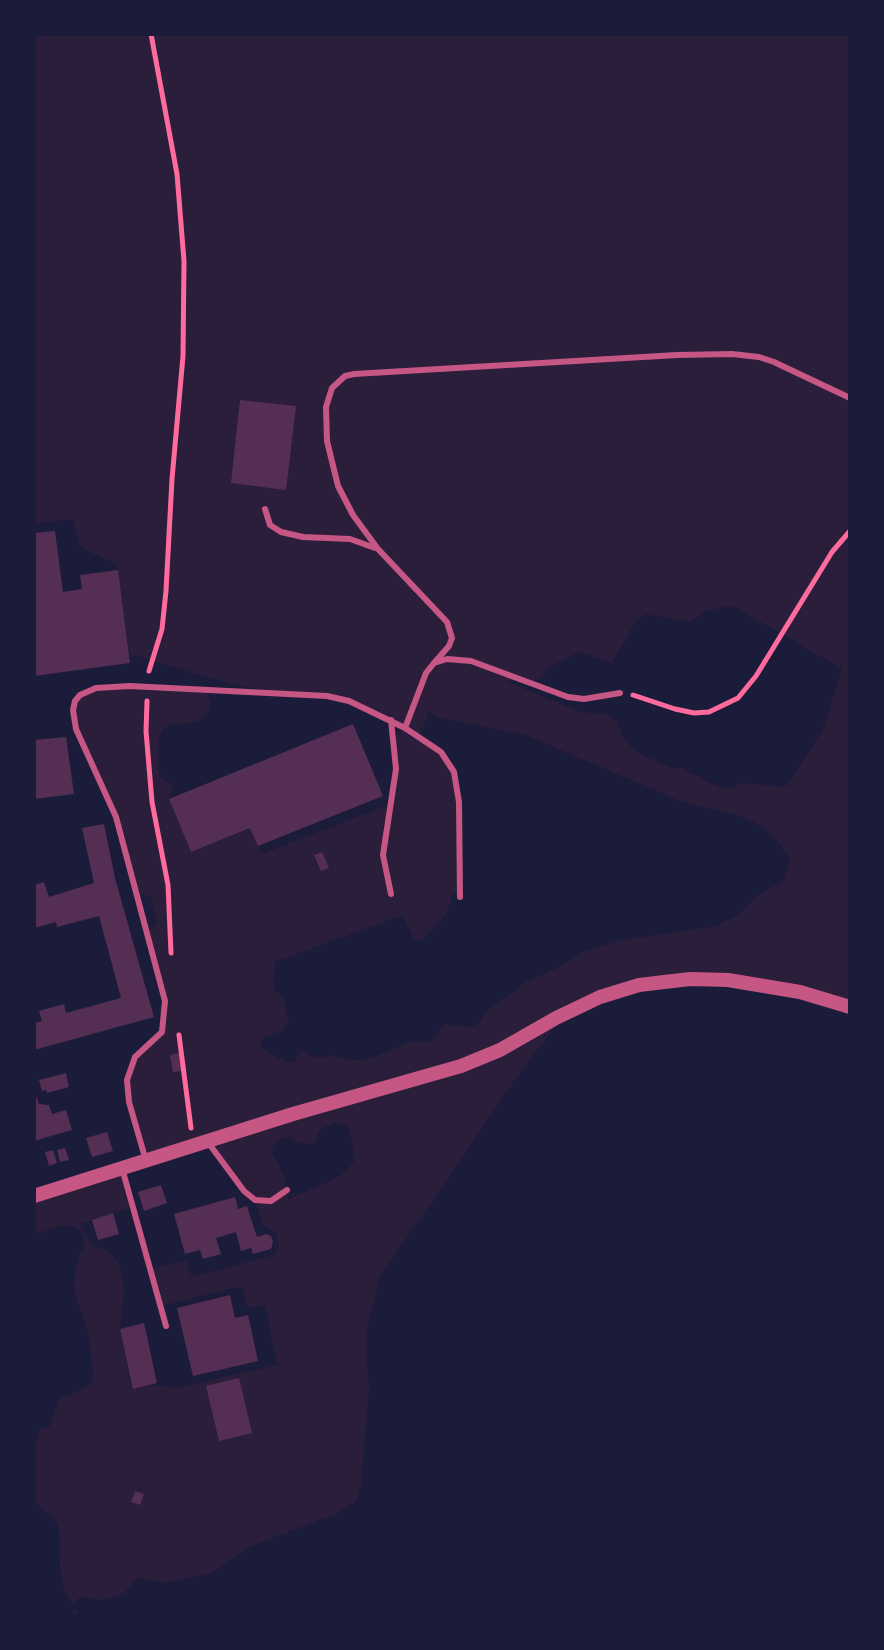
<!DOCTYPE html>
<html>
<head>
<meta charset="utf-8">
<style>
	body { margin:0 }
	#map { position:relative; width:884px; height:1650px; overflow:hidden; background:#1b1b3a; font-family:Helvetica,sans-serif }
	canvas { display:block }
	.frame { position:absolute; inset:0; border:36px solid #1b1b3a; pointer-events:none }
</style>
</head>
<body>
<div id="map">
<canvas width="884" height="1650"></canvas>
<div class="frame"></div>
</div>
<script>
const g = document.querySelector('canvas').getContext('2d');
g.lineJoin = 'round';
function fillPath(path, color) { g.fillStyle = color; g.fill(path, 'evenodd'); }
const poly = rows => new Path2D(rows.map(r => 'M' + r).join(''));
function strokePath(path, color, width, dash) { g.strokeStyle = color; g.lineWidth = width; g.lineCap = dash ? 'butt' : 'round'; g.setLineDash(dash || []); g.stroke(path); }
fillPath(poly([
	[34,34,850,34,850,1005,775,986,640,985,500,1049,146,1160,127,1089,131,1062,159,1036,165,1001,147,932,157,924,151,897,137,894,120,829,76,729,75,701,96,688,205,690,211,702,207,715,197,722,170,725,162,730,159,739,158,769,161,777,175,788,169,799,191,852,250,828,262,854,393,803,394,738,405,728,349,701,244,687,172,667,137,655,130,656,117,565,92,553,79,544,73,519,34,524],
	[729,606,738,609,842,669,823,729,788,785,779,787,744,783,727,789,718,787,681,768,672,768,636,752,623,737,617,721,608,714,580,712,506,681,534,681,543,677,546,670,555,664,579,652,612,663,636,621,645,614,690,622,703,612],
	[429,711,438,717,525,735,683,802,738,815,765,827,790,857,784,880,756,897,740,914,715,926,618,941,585,951,553,970,526,981,513,993,488,1010,478,1024,471,1027,444,1024,431,1041,410,1042,369,1059,351,1060,333,1055,317,1059,304,1051,299,1052,294,1062,287,1063,284,1059,278,1059,260,1047,264,1037,283,1031,289,1018,285,1012,285,1001,274,988,275,962,403,915,414,940,423,939,446,915,453,894,460,894,457,787,449,762,419,736],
	[564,1015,519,1074,380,1277,367,1330,366,1354,369,1387,361,1484,357,1501,338,1513,249,1547,211,1573,165,1583,138,1578,124,1593,102,1600,83,1597,77,1599,74,1605,79,1616,73,1616,74,1605,63,1587,60,1568,59,1529,56,1521,34,1501,34,1446,40,1430,50,1426,60,1398,88,1387,92,1379,93,1370,88,1332,74,1291,75,1273,79,1255,84,1249,84,1240,82,1231,73,1226,59,1226,34,1235,34,1197,122,1169,133,1207,80,1224,91,1245,108,1251,120,1265,124,1290,120,1329,133,1388,160,1385,171,1389,277,1365,265,1305,247,1308,242,1286,161,1306,151,1269,186,1260,192,1277,270,1256,275,1254,279,1246,277,1234,263,1225,255,1200,208,1141,437,1075],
	[335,1122,343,1124,348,1128,352,1141,354,1162,340,1176,289,1199,284,1191,286,1178,271,1152,274,1145,279,1140,290,1137,298,1143,313,1144,321,1129]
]), '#2a1e3b');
fillPath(poly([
	[240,400,296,406,286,490,231,483],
	[55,531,63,592,82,589,80,575,118,570,130,663,34,676,34,533],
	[353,724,383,796,258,846,250,828,191,852,169,799],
	[66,737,74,794,34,799,34,740],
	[104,824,115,878,154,1017,34,1050,34,1023,42,1021,39,1011,64,1004,66,1013,121,998,99,916,57,927,56,922,34,928,34,885,44,882,49,897,94,883,82,828],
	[322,852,329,868,321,871,314,855],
	[179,1053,182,1071,173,1072,170,1055],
	[66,1073,69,1087,47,1093,46,1090,42,1091,39,1080],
	[34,1091,39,1104,49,1105,52,1114,66,1110,72,1130,34,1141],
	[107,1132,113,1151,92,1157,86,1138],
	[65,1148,69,1160,60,1162,57,1150],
	[53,1150,57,1163,49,1166,45,1152],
	[161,1185,167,1203,144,1211,138,1192],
	[235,1197,238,1209,247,1206,257,1237,266,1234,271,1236,273,1242,271,1249,253,1254,251,1248,241,1251,236,1232,216,1238,221,1254,203,1259,200,1250,185,1254,174,1214],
	[113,1213,119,1234,98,1240,92,1220],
	[230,1295,235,1318,248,1315,258,1361,193,1376,177,1308],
	[144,1323,157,1383,133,1389,120,1329],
	[239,1378,252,1433,219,1441,206,1386],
	[135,1491,144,1494,140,1505,131,1502]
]), '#542f53');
strokePath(poly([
	[149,671,162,629,166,591,172,479,183,356,184,261,177,174,151,34],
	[633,695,675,709,694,713,709,712,738,698,756,676,832,552,850,531],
	[147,701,146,731,152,802,168,885,171,953],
	[179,1035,191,1128]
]), '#ff6b9d', 5);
strokePath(poly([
	[265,509,270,525,281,532,303,537,350,539,375,548],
	[434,663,449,646,452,638,447,622,378,549,353,515,338,486,327,441,326,407,332,388,345,376,354,374,677,355,732,354,759,357,774,362,850,398],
	[391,720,396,769,383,855,391,894],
	[405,728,426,673,434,663,447,659,471,661,568,697,584,699,620,693],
	[207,1141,244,1191,255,1200,271,1201,287,1190],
	[146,1161,129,1102,127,1080,135,1057,162,1032,165,1001,116,817,76,729,73,710,75,701,80,695,96,688,130,686,327,696,349,701,405,728,441,752,454,772,459,802,460,897],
	[122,1168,166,1326]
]), '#c65784', 6);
strokePath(poly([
	[34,1196,293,1114,461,1066,500,1050,556,1018,600,997,639,985,690,979,728,980,800,992,850,1007]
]), '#c65784', 14);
</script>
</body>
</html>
